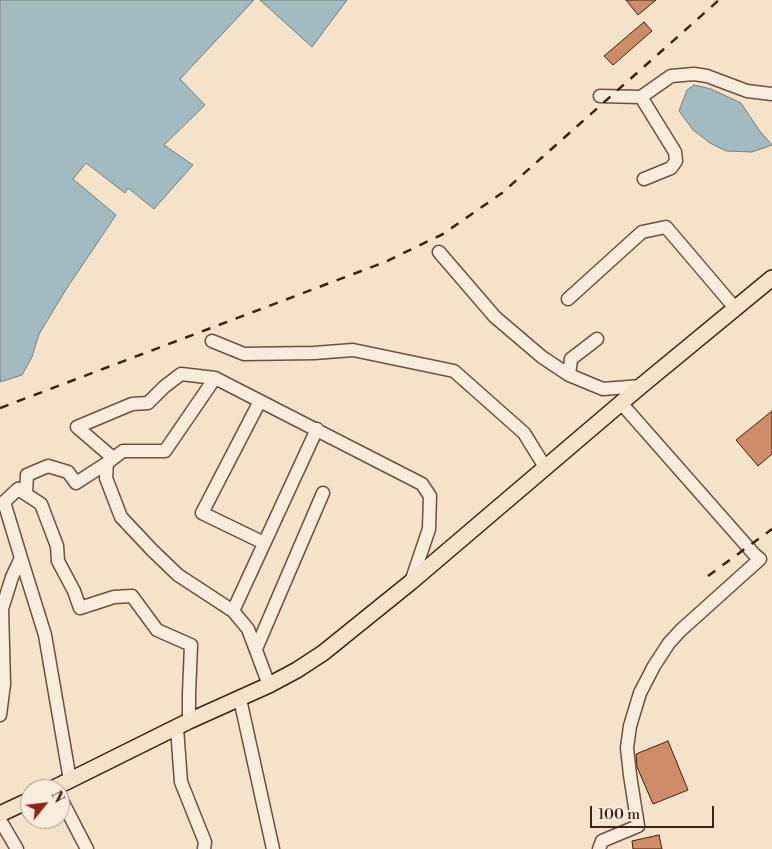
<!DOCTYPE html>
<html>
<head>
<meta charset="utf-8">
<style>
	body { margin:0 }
	#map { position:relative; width:772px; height:849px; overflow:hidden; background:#f4e2c9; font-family:"Libre Bodoni",serif }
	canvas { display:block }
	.north { position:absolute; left:20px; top:779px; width:50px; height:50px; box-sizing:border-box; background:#f8ecdc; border:1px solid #ae9a8b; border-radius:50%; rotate:61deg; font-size:14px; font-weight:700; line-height:20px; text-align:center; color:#402012 }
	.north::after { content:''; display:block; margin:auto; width:18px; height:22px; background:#8f2418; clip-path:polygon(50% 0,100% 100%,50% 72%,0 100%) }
	.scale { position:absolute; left:590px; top:806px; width:124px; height:22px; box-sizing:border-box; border:2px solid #402012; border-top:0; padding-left:6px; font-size:15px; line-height:18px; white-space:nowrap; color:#402012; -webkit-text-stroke:4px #f8ecdc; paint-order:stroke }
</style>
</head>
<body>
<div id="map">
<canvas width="772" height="849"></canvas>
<div class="north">N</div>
<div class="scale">100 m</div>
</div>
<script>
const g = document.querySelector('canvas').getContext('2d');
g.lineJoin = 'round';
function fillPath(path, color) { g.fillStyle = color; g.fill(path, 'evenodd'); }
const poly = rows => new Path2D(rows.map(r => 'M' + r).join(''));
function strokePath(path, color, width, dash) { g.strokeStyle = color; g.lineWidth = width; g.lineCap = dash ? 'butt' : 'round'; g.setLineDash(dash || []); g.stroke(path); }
const water = poly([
	[0,0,254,0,180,79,205,105,164,145,193,165,154,209,128,188,125,193,86,163,73,179,116,215,65,291,39,334,32,357,22,375,0,382,0,0],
	[260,0,347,0,312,47,260,0],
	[694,85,711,89,741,103,759,130,772,145,752,152,726,151,710,143,693,130,679,111,687,90,694,85]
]);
fillPath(water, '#a1bbc1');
strokePath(water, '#7a7d7b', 1);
const building = poly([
	[626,0,656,0,638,15,626,0],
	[644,22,652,31,613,65,604,56,644,22],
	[772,411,772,454,758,466,736,440,772,411],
	[668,741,688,790,653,804,637,767,636,754,668,741],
	[659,835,662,849,633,849,632,841,659,835]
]);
fillPath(building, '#ce8c69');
strokePath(building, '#402012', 1);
const minor = poly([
	[600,96,641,97,675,152,676,161,671,168,644,179],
	[641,97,671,76,694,74,707,76,747,91,772,94],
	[439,252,495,317,542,357,569,375,603,389,641,386],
	[568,299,642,232,666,227,735,308],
	[212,341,244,354,314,353,353,350,454,371,524,433,545,467],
	[569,375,571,359,597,339],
	[215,378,165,451,123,451,107,463,106,478,121,517,152,550,178,575,233,611,248,629,269,685],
	[260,401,202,513,264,543],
	[113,458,77,427,132,404,148,403,164,387,181,374,215,378,422,484,430,496,429,529,411,582],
	[26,494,27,475,48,466,68,472,76,483,107,463],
	[21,558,45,635,70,780],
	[233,611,317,429],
	[256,649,323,493],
	[240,699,273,849],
	[0,715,4,684,2,609,12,577,21,558,4,502,18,489,41,504,57,546,58,561,74,591,80,608,114,597,132,596,157,630,191,645,189,694,189,721],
	[177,728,181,782,205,842,204,849],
	[60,797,87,849],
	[0,820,17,849],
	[599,849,602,841,638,826,630,775,627,748,630,726,640,693,654,666,669,643,681,630,760,559,754,554,621,403]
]);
const major = poly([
	[52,789,189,721,269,685,297,670,323,653,411,582,641,386,772,278],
	[0,814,30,800]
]);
strokePath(minor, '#6d5040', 15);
strokePath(major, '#402012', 18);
strokePath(minor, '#f8ecdc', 12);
strokePath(major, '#f4e2c9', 15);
strokePath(poly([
	[0,408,385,262,443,234,502,193,719,0],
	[708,576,772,529]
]), '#402012', 2.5, [9, 9]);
</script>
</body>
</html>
